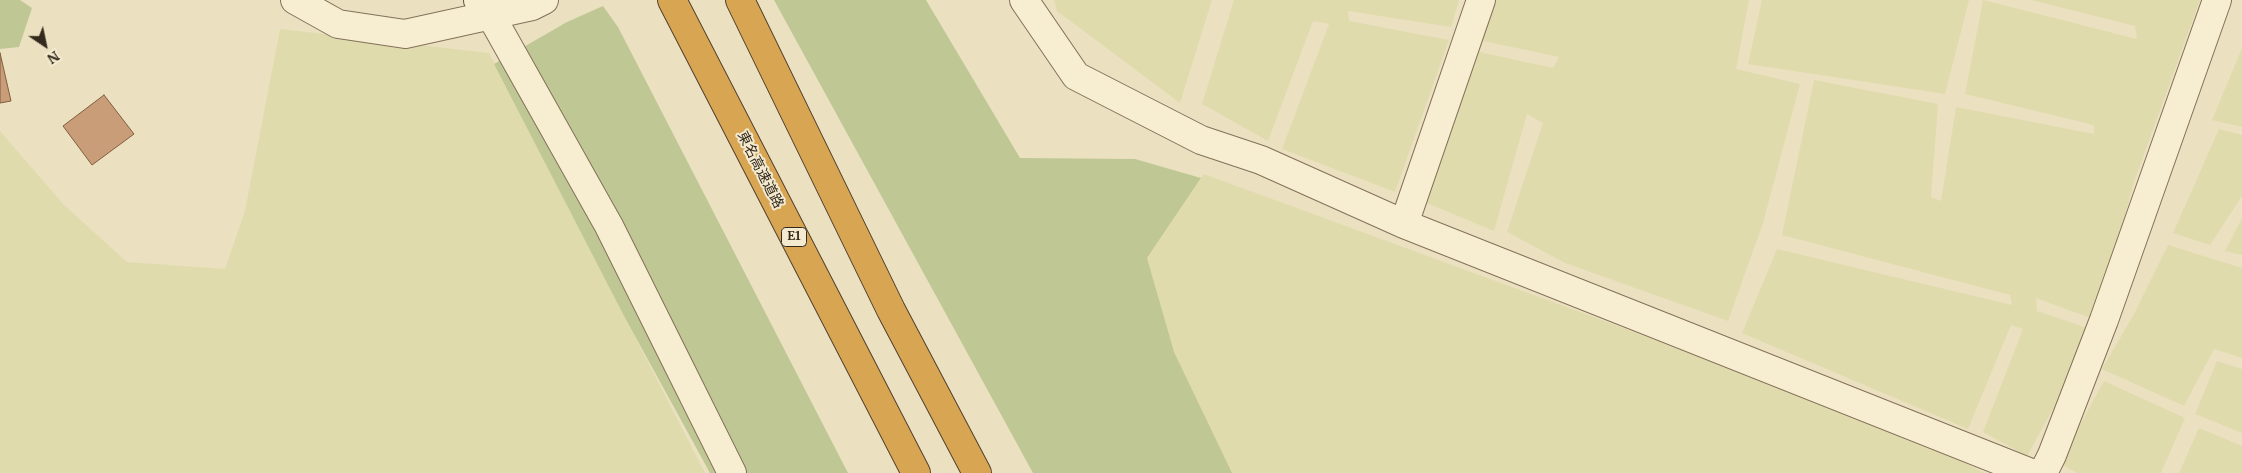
<!DOCTYPE html>
<html>
<head>
<meta charset="utf-8">
<style>
	body { margin:0 }
	#map { position:relative; width:2242px; height:473px; overflow:hidden; background:#ebe0c0; font-family:Merriweather,serif }
	canvas { display:block }
	.north { position:absolute; left:20px; top:20px; width:50px; height:50px; -webkit-text-stroke:4px #f3eacf; paint-order:stroke; rotate:146deg; font-size:14px; font-weight:700; line-height:20px; text-align:center; color:#33291c }
	.north::after { content:''; display:block; margin:auto; width:18px; height:22px; background:#33291c; clip-path:polygon(50% 0,100% 100%,50% 72%,0 100%) }
</style>
</head>
<body>
<div id="map">
<canvas width="2242" height="473"></canvas>
<div class="north">N</div>
</div>
<script>
const g = document.querySelector('canvas').getContext('2d');
g.lineJoin = 'round';
function fillPath(path, color) { g.fillStyle = color; g.fill(path, 'evenodd'); }
const poly = rows => new Path2D(rows.map(r => 'M' + r).join(''));
function strokePath(path, color, width, dash) { g.strokeStyle = color; g.lineWidth = width; g.lineCap = dash ? 'butt' : 'round'; g.setLineDash(dash || []); g.stroke(path); }
function label(font, color, halo, rows, align = 'center') {
  g.font = font + ' Merriweather,"Noto Sans JP",serif'; g.lineWidth = 4; g.setLineDash([]); g.textBaseline = 'middle'; g.strokeStyle = halo; g.fillStyle = color; for (const [text, x, y, turn = 0] of rows) {
    g.save(); g.translate(x, y); g.rotate((+turn || 0) * Math.PI / 180); g.textAlign = isNaN(turn) ? turn : align; if (halo) g.strokeText(text, 0, 0); g.fillText(text, 0, 0); g.restore();
  }
}
fillPath(poly([
	[1054,0,1212,0,1180,103,1057,11],
	[1234,0,1459,0,1451,27,1348,11,1349,21,1449,40,1395,192,1282,149,1329,24,1313,21,1268,141,1202,104],
	[1487,0,1749,0,1736,69,1800,84,1763,223,1728,321,1565,263,1507,232,1543,123,1527,114,1494,231,1422,201,1470,50,1553,68,1559,57,1474,39],
	[1762,0,1969,0,1945,94,1748,64],
	[1983,0,2137,39,2135,26,2031,0,2200,0,2134,182,2096,320,2036,298,2037,311,2096,331,2027,456,1983,432,2023,329,2011,325,1968,429,1742,333,1777,249,2012,305,2010,295,1782,235,1814,80,1938,104,1931,197,1941,201,1956,107,2094,134,2094,125,1965,94],
	[280,29,489,53,705,473,0,473,0,131,64,205,127,262,225,269,245,211],
	[2242,48,2242,127,2212,120],
	[2219,129,2242,135,2242,196,2210,245,2173,233],
	[1204,174,1602,320,1932,445,1984,473,1230,473,1151,305,1147,258],
	[2242,218,2242,255,2225,251],
	[2168,245,2242,268,2242,358,2214,349,2184,406,2102,369,2134,314],
	[2217,361,2242,369,2242,433,2195,414],
	[2104,381,2185,418,2161,473,2077,473,2059,463],
	[2199,428,2242,446,2242,473,2179,473]
]), '#e0dbad');
fillPath(poly([
	[0,0,20,0,32,8,19,47,0,49],
	[774,0,926,0,1020,158,1135,159,1201,178,1147,258,1174,352,1232,473,1033,473],
	[603,6,618,27,848,473,710,473,624,316,494,64,567,22]
]), '#bfc894');
const building = poly([
	[0,53,11,101,0,103,0,53],
	[104,95,134,134,92,165,63,126,104,95]
]);
fillPath(building, '#c89d77');
strokePath(building, '#815d40', 1);
const street = poly([
	[295,0,338,24,405,34,532,6,544,0],
	[1024,0,1076,76,1201,140,1261,160,1404,224,2031,473],
	[490,14,609,226,732,473],
	[1404,224,1481,0],
	[2043,473,2052,455,2104,320,2217,0]
]);
const secondary = poly([
	[478,0,490,14]
]);
const highway = poly([
	[672,0,916,473],
	[740,0,891,310,977,473]
]);
strokePath(street, '#837159', 30);
strokePath(secondary, '#65533c', 30);
strokePath(highway, '#51402d', 30);
strokePath(street, '#f7eed2', 28);
strokePath(secondary, '#f7eed2', 28);
strokePath(highway, '#d8a553', 28);
for (const [x, y, w] of [
	[794,237,25]
]) { const box = new Path2D(); box.roundRect(x - w / 2, y - 9.5, w, 19, 4); g.fillStyle = '#f3eacf'; g.fill(box); strokePath(box, '#33291c', 1); }
label('bold 12px', '#33291c', null, [
	["E1",794,237]
]);
label('14px', '#33291c', '#f3eacf', [
	["東名高速道路",760,170,63]
]);
</script>
</body>
</html>
